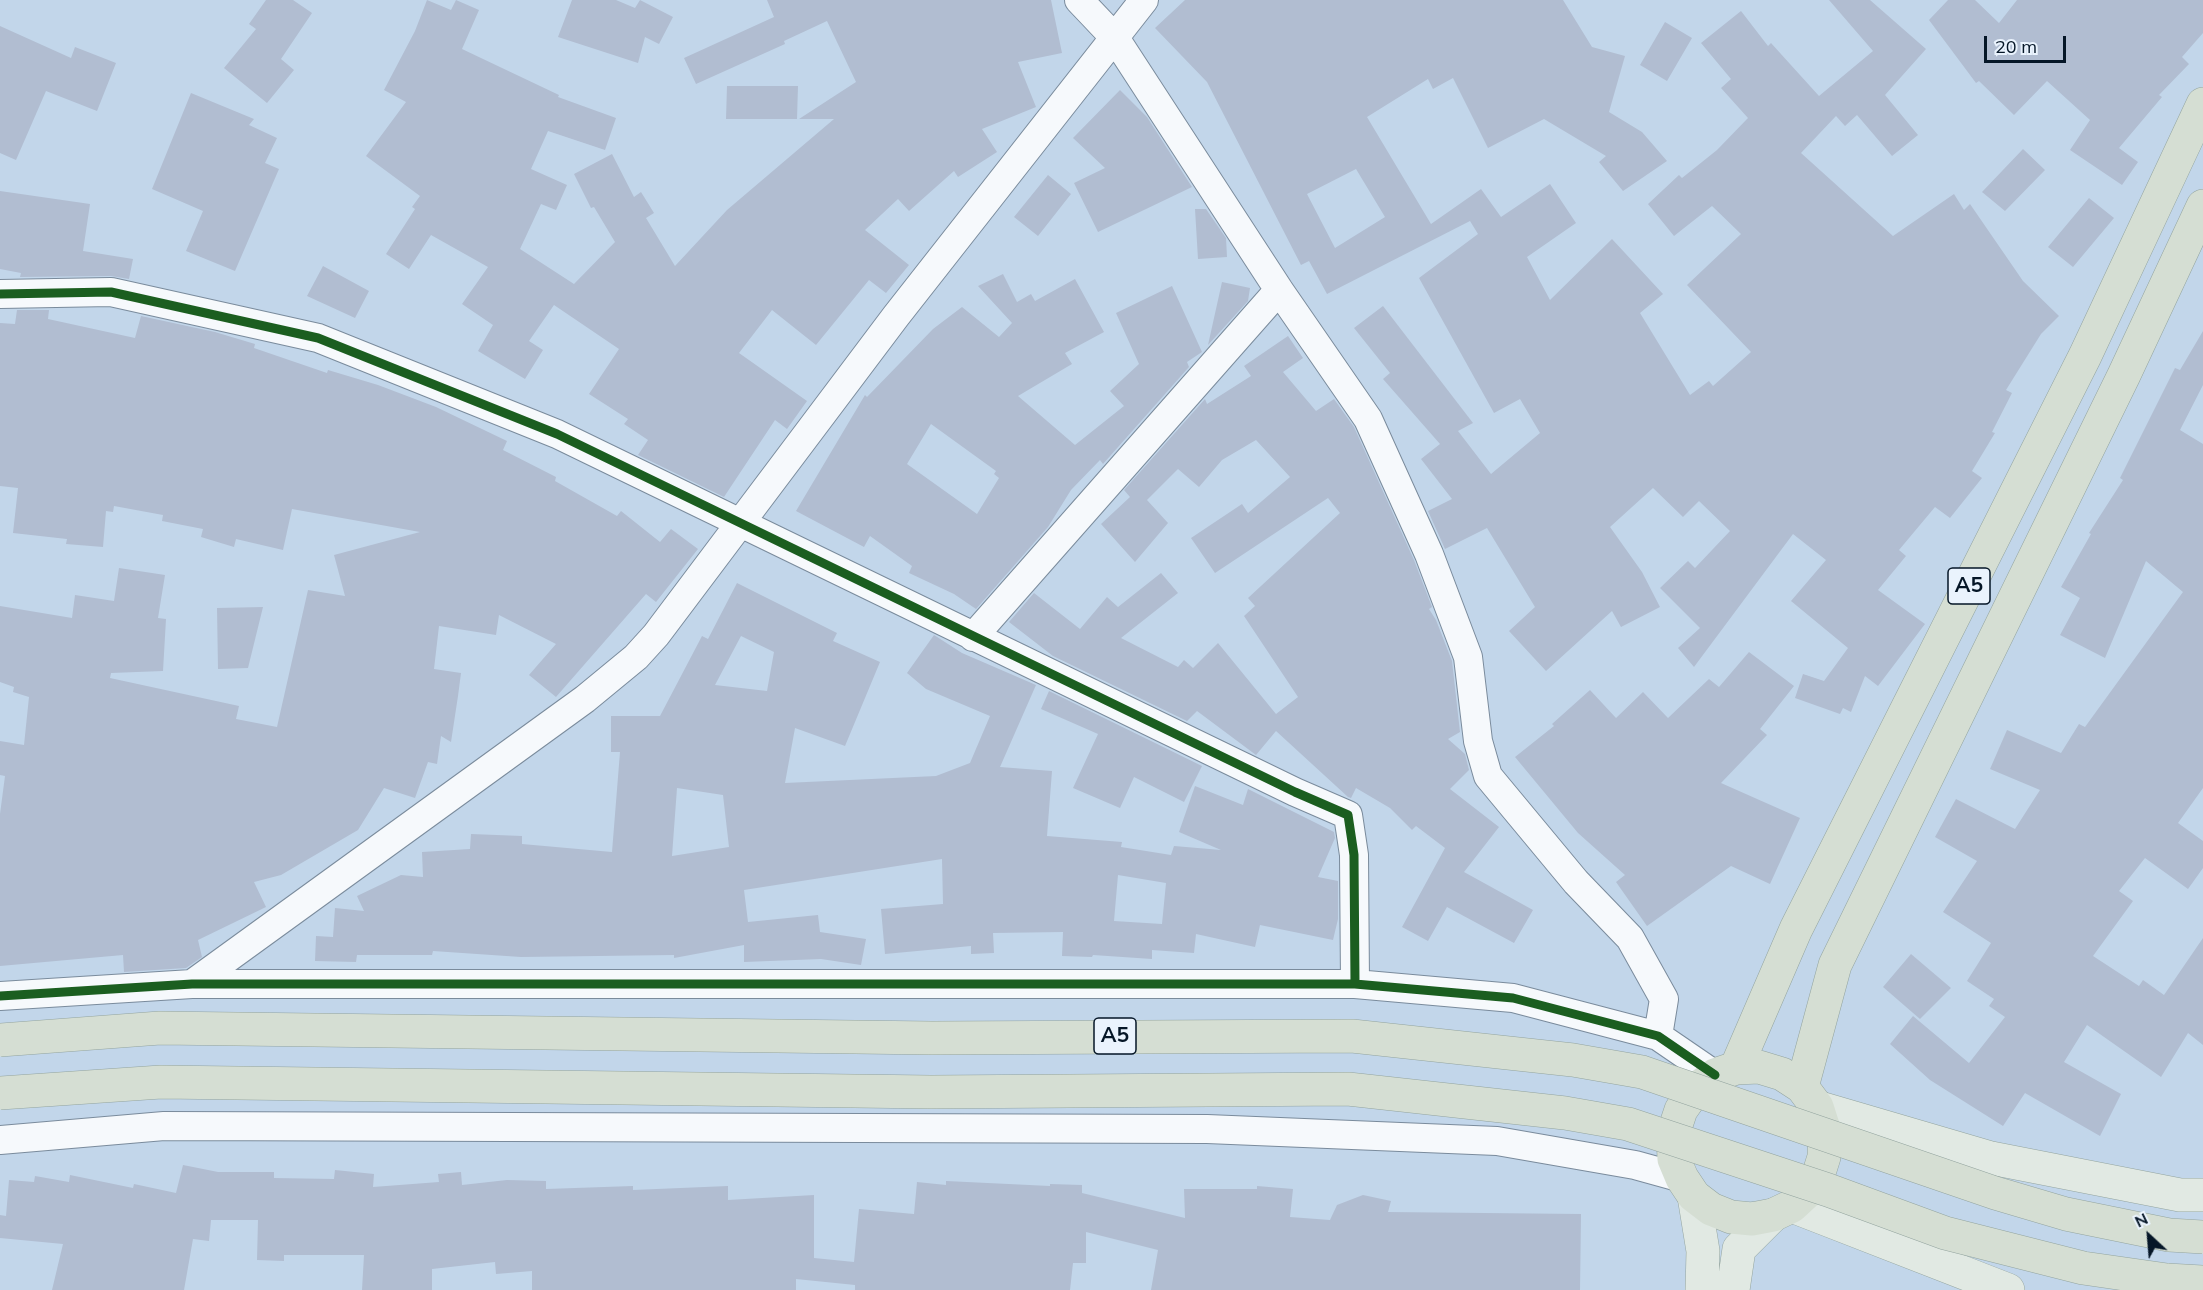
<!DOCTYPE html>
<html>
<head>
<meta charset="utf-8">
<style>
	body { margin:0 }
	#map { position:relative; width:2203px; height:1290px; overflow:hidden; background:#c2d6ea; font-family:Mulish,sans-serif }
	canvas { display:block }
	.north { position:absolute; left:2119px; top:1206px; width:60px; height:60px; -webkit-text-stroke:4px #eaf3fd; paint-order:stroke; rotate:334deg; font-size:16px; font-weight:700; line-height:24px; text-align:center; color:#051627 }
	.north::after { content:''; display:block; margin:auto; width:21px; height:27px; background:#051627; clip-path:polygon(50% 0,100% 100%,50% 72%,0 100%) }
	.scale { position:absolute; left:1984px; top:36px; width:82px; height:27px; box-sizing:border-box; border:3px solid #051627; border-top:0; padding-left:8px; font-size:18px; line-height:21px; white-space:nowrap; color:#051627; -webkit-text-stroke:4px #eaf3fd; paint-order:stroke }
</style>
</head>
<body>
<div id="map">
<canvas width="2203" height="1290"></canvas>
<div class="north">N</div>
<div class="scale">20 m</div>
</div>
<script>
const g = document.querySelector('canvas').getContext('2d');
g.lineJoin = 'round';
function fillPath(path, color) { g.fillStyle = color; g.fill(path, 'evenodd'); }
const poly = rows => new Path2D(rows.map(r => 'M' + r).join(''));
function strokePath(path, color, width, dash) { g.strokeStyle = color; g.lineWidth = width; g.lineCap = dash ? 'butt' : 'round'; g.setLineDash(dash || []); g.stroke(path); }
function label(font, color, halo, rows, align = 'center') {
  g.font = font + ' Mulish,sans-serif'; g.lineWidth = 4.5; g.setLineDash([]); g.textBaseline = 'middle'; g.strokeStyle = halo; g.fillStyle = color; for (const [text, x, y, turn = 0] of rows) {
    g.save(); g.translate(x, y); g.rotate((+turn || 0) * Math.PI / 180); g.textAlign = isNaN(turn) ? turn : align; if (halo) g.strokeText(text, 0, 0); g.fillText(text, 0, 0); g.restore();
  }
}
fillPath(poly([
	[266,0,293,0,312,13,281,59,294,70,267,103,224,68,256,29,249,24],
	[427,0,451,10,456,0,479,10,462,49,559,95,558,97,616,118,605,150,548,131,531,169,567,185,556,210,541,204,520,249,574,284,615,242,594,207,591,208,574,174,612,154,634,197,641,192,654,213,646,218,675,266,727,210,834,119,799,119,856,82,827,21,784,41,785,44,696,84,684,58,774,17,767,0,1051,0,1062,53,1018,62,1036,107,982,129,997,152,958,177,954,171,909,211,898,199,865,230,909,265,886,293,869,280,816,345,772,310,739,353,807,401,787,429,775,420,724,497,638,455,648,440,624,424,628,419,589,394,619,349,554,305,529,341,543,350,525,379,478,351,493,325,462,304,488,267,431,235,409,269,386,254,415,209,412,207,420,196,366,156,406,102,384,90,415,31],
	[572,0,616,0,635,8,640,0,673,17,659,44,645,37,638,63,558,37],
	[1185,0,1563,0,1592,47,1625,56,1609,112,1642,132,1667,161,1623,191,1599,162,1606,156,1544,119,1488,148,1453,78,1433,89,1428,79,1367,117,1431,224,1481,189,1501,217,1550,184,1576,223,1527,257,1550,300,1612,239,1663,294,1640,313,1690,395,1709,381,1713,386,1751,352,1687,285,1741,234,1712,206,1674,236,1648,204,1679,175,1682,178,1717,150,1748,118,1721,88,1731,79,1701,43,1741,11,1768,46,1771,43,1819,96,1873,51,1829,0,1870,0,1926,49,1885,95,1918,135,1892,156,1857,115,1845,126,1836,116,1801,153,1893,236,1954,194,1964,210,1970,204,2023,281,2059,316,2041,334,2006,390,2012,393,1992,432,1995,433,1972,471,1982,478,1950,518,1935,507,1899,550,1906,556,1878,590,1925,624,1878,686,1865,676,1851,712,1843,708,1840,714,1795,698,1803,674,1824,681,1848,648,1791,601,1826,560,1793,534,1694,667,1678,648,1700,628,1660,588,1688,561,1695,568,1730,531,1699,501,1683,517,1653,488,1610,527,1642,572,1660,607,1621,627,1612,611,1546,671,1509,631,1535,607,1487,528,1445,549,1428,511,1452,499,1421,459,1440,444,1383,379,1390,373,1354,328,1383,306,1473,423,1458,431,1491,474,1540,433,1520,399,1494,413,1419,278,1478,234,1470,221,1327,294,1309,261,1301,265,1207,82,1155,28],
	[1356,169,1385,217,1335,248,1307,194],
	[1948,0,1975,0,1999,23,2017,0,2203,0,2203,33,2182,57,2189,64,2159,95,2162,97,2119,148,2138,162,2122,185,2070,150,2090,120,2047,81,2014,115,1979,81,1976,83,1929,20],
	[1665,22,1692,38,1667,81,1640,65],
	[0,26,71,58,75,47,116,63,97,111,46,91,16,160,0,153],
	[727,86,798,86,797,119,726,119],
	[1120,90,1147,117,1192,187,1098,232,1074,183,1105,168,1073,138],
	[191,93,254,119,249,125,277,138,265,163,279,169,235,271,186,251,203,211,152,189],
	[2023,149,2045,170,2005,211,1982,192],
	[1048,175,1071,194,1038,236,1014,217],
	[0,191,90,204,83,251,133,259,129,279,111,276,20,277,21,273,0,269],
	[2089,198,2114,218,2073,267,2048,247],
	[1195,209,1206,209,1226,238,1227,257,1198,259],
	[323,266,369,291,355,318,307,296],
	[1003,274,1017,302,1031,294,1035,301,1075,279,1104,332,1065,353,1072,364,1018,396,1075,445,1124,406,1110,391,1139,364,1116,313,1172,286,1202,352,1187,362,1189,367,1103,464,1100,460,1071,490,1048,527,976,609,954,594,909,573,912,566,870,536,864,547,796,511,865,395,867,397,933,329,962,307,999,337,1012,323,978,286],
	[931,424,996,471,994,474,999,478,977,514,907,464],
	[1222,282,1250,288,1248,301,1208,345],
	[17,310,49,310,48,319,135,338,141,316,215,332,255,344,254,348,327,373,328,370,378,385,436,407,507,441,503,450,556,477,555,481,617,516,621,511,660,542,671,529,698,549,656,602,646,594,556,697,529,675,556,644,499,615,496,635,439,626,434,669,461,673,458,696,451,742,441,736,437,764,428,762,415,798,384,788,358,830,281,875,254,882,266,907,198,940,202,957,186,968,124,972,123,955,0,966,0,814,5,776,0,775,0,741,24,745,29,697,13,692,14,687,0,682,0,606,72,618,75,595,114,601,119,568,165,575,158,618,166,619,163,671,111,673,110,678,239,706,236,719,277,727,308,590,345,596,334,555,420,532,292,509,283,550,236,539,234,547,201,537,203,529,162,521,163,515,114,506,113,512,106,511,103,547,66,544,67,539,13,533,18,488,0,486,0,323,15,324],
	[2203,331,2203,385,2180,430,2203,444,2203,788,2178,823,2203,841,2203,868,2188,889,2145,858,2119,891,2133,901,2093,956,2139,986,2143,980,2164,995,2203,938,2203,1045,2188,1033,2161,1077,2087,1025,2064,1062,2121,1094,2100,1136,2025,1093,2003,1126,1930,1080,1890,1044,1913,1016,1969,1063,2005,1017,1989,1006,1994,999,1967,981,1991,943,1943,912,1977,861,1935,837,1956,799,2015,829,2040,790,1990,769,2007,730,2061,753,2079,724,2085,727,2183,592,2146,561,2105,658,2060,635,2080,598,2061,587,2091,534,2089,533,2123,480,2120,478,2175,368,2180,370],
	[1288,336,1303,358,1283,372,1316,411,1334,399,1354,427,1414,560,1432,607,1429,609,1436,620,1452,661,1460,732,1448,739,1465,754,1469,770,1450,789,1499,827,1464,872,1533,910,1514,943,1447,907,1428,941,1402,927,1445,848,1416,826,1412,830,1390,808,1356,788,1351,798,1348,797,1276,731,1256,755,1197,711,1187,721,1053,656,1009,622,1034,593,1080,629,1107,597,1118,607,1161,573,1178,593,1121,638,1178,667,1184,660,1193,668,1218,643,1276,714,1298,697,1244,616,1255,606,1248,598,1340,513,1328,498,1215,573,1191,538,1242,504,1248,513,1290,477,1256,440,1222,460,1199,487,1178,469,1147,500,1168,523,1135,562,1101,524,1130,497,1124,490,1205,399,1207,404,1251,376,1244,366],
	[737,583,837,633,833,641,880,662,845,746,795,728,785,783,936,776,970,763,990,716,926,689,907,673,934,635,962,653,1036,685,1000,767,1052,771,1047,836,1122,842,1121,847,1171,855,1174,846,1221,850,1179,832,1195,786,1243,805,1248,789,1334,832,1335,838,1318,877,1338,881,1338,919,1333,940,1260,925,1255,947,1196,934,1194,953,1152,950,1152,959,1093,955,1092,957,1062,956,1063,932,993,933,994,953,971,954,971,946,885,954,881,909,943,904,942,859,744,890,748,922,818,915,820,932,866,939,861,965,821,959,744,962,744,945,674,958,674,955,521,957,433,951,432,955,357,955,356,962,315,961,316,936,333,937,335,908,364,911,357,896,401,875,423,877,422,852,470,849,471,834,522,836,522,844,612,852,620,752,611,752,611,716,660,716,702,636,708,639],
	[741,636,774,652,767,691,715,685],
	[677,788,723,795,729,847,672,856],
	[1118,875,1166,883,1162,924,1114,921],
	[263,607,248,668,218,669,217,608],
	[1749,652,1794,686,1760,729,1767,735,1721,783,1800,818,1770,884,1731,866,1647,926,1616,882,1625,875,1578,833,1515,757,1554,726,1552,724,1590,690,1616,718,1643,692,1668,718,1709,679,1719,687],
	[1049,691,1202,766,1184,802,1134,777,1120,808,1073,788,1098,734,1041,709],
	[1911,954,1951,988,1920,1019,1883,987],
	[183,1165,218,1172,274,1172,274,1178,334,1179,335,1170,374,1174,373,1187,439,1182,438,1174,461,1172,462,1185,507,1180,546,1181,546,1189,633,1186,633,1190,728,1186,728,1200,814,1195,814,1258,854,1262,859,1209,914,1214,917,1182,946,1185,946,1181,1050,1186,1050,1184,1082,1185,1082,1193,1185,1218,1184,1189,1257,1189,1257,1186,1293,1189,1290,1217,1330,1220,1337,1205,1363,1195,1391,1201,1388,1212,1581,1214,1580,1290,1151,1290,1158,1250,1086,1232,1086,1263,1073,1263,1070,1290,855,1290,855,1285,796,1279,796,1290,532,1290,532,1271,496,1274,495,1262,432,1269,432,1290,362,1290,364,1255,284,1255,284,1261,257,1260,258,1220,211,1220,209,1241,193,1239,184,1290,52,1290,63,1244,0,1238,0,1215,6,1216,9,1180,34,1182,35,1176,69,1182,70,1175,133,1188,134,1184,176,1193]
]), '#b1bdd1');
const minor = poly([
	[1079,0,1115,38,1279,290,1368,419,1429,554,1468,657,1478,741,1488,776,1576,882,1630,938,1664,999,1658,1036],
	[0,294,111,292,318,338,557,434,1295,792,1348,815,1354,855,1355,984],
	[973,637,1279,290],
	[192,984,585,699,636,657,656,635,896,316,1144,0],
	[0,996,192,984,1355,984,1513,998,1658,1036,1715,1075],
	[0,1140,164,1126,1207,1129,1497,1141,1635,1165,1682,1178]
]);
const major = poly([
	[1817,1107,1991,1158,2180,1195,2203,1195],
	[1694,1196,1703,1251,1702,1290],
	[1792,1206,2008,1290],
	[1733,1290,1739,1249,1773,1215]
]);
const highway = poly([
	[1736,1068,1759,1067,1782,1074,1802,1087,1817,1107,1825,1132,1824,1157,1818,1176,1806,1193,1792,1206,1773,1215,1752,1219,1731,1217,1711,1209,1694,1196,1682,1178,1674,1159,1673,1134,1681,1110,1695,1090,1715,1075,1736,1068,1796,929,2085,356,2203,104],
	[1802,1087,1835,965,2124,375,2203,206]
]);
strokePath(minor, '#7a8b9c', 30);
strokePath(major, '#93a49f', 34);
strokePath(highway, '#93a49f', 34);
strokePath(minor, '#f6f9fc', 28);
strokePath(major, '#e1e9e3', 33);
strokePath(highway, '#d5ded3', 33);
const highwayBridge = poly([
	[0,1040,160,1028,932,1038,1352,1036,1573,1060,1642,1072,1995,1193,2066,1214,2169,1235,2203,1237],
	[0,1093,161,1082,931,1092,1348,1089,1565,1113,1628,1124,1828,1190,1945,1233,2083,1268,2167,1280,2203,1282]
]);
strokePath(highwayBridge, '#93a49f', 34, []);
strokePath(highwayBridge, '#d5ded3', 33);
strokePath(poly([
	[0,294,111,292,318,338,557,434,1295,792,1348,815,1354,855,1355,984],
	[0,996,192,984,1355,984,1513,998,1658,1036,1715,1075]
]), '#1b5e20', 9);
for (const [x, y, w] of [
	[1969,586,42],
	[1115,1036,42]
]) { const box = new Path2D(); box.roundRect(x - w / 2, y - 18, w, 36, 4.5); g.fillStyle = '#eaf3fd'; g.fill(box); strokePath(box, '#051627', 1.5); }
label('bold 21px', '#051627', null, [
	["A5",1969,586],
	["A5",1115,1036]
]);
</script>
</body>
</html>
